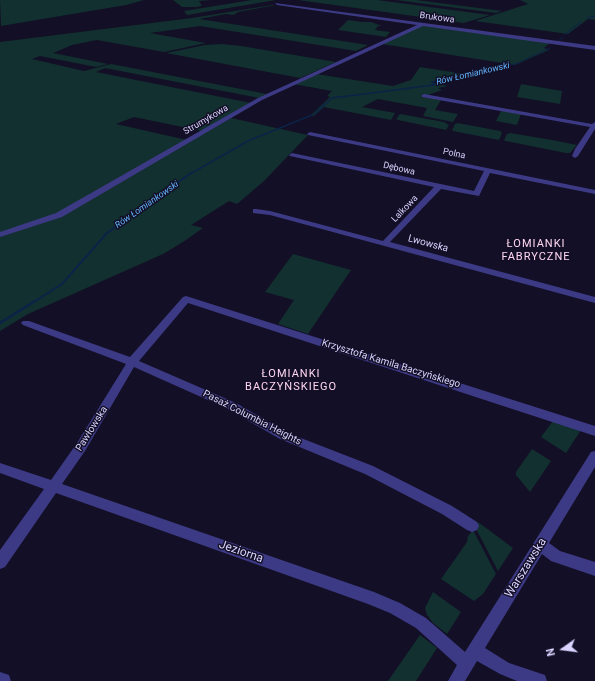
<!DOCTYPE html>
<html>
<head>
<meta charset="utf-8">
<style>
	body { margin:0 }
	#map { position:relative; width:595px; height:681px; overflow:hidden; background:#130f26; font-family:Roboto,sans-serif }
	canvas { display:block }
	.north { position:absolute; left:543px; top:629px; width:40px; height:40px; -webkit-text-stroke:3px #130f26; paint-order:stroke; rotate:256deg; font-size:11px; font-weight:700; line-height:16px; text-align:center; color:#d9d4ff }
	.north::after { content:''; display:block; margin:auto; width:14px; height:18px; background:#d9d4ff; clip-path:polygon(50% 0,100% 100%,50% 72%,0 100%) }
</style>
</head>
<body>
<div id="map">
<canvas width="595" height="681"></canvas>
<div class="north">N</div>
</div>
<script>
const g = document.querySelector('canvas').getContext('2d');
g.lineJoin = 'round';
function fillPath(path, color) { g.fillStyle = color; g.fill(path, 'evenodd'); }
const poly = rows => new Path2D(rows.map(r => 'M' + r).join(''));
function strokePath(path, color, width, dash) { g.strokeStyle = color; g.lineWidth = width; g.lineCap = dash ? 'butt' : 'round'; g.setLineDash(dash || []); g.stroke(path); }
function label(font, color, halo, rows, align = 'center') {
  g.font = font + ' Roboto,sans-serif'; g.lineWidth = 3; g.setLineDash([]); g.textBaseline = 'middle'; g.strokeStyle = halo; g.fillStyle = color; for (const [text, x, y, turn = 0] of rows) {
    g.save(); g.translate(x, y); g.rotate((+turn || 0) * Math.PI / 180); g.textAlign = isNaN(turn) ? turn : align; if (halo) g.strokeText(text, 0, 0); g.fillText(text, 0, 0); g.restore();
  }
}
fillPath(poly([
	[0,0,144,0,126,5,1,26],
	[173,0,211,0,199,1,202,6,196,7,182,7],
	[252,0,276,0,187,15,184,11],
	[298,0,377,0,490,15,464,23],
	[396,0,416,0,502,11,496,13],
	[520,0,595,0,595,20,588,19,568,34,475,21,528,4],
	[272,5,276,5,238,12,234,15,226,14,199,19,368,45,356,51,200,26,150,33,206,43,164,52,97,40,72,45,53,53,108,64,96,67,40,56,32,59,84,71,111,64,267,94,259,98,105,68,96,72,251,103,202,131,134,117,116,124,187,140,58,214,0,234,0,42,192,18],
	[348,20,362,22,371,22,382,26,378,26,375,30,390,32,386,37,338,30],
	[419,26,424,26,550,43,544,48,549,50,515,65,382,44],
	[222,44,241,46,336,62,300,78,166,53,205,45],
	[420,67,471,75,430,82,448,86,438,88,442,90,422,97,441,100,435,110,458,114,453,122,423,116,427,108,378,99,362,107,395,113,391,120,324,107,314,116,311,115,330,97,327,96,332,91,293,84,316,74,393,86,411,80],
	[521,84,562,91,560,104,517,97],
	[501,111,521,114,517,125,496,121],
	[400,114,444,122,449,125,446,130,398,120,396,119],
	[231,118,308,135,264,181,237,204,229,201,191,225,203,228,183,242,163,254,28,314,0,331,0,236,60,216],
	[458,123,500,131,502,133,499,140,453,131,452,130,455,124],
	[510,133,552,140,577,145,570,153,566,153,506,141,504,140,507,134],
	[293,254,351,270,308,334,278,324,294,300,265,292],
	[553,421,581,430,566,453,541,437],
	[532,449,551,461,530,492,516,475,516,472],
	[478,522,513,548,498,571,475,527],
	[473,530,496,574,483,594,474,601,441,579,467,542,468,536],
	[433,592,461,612,447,634,433,623,427,615,425,608],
	[420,635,437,648,416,681,388,681]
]), '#12302f');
fillPath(poly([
	[487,66,504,68,476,75,470,74,466,72]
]), '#0c2248');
strokePath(poly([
	[587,18,595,16],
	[564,35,581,22],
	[557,42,563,37],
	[500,68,518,63,550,48],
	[462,76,473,74]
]), '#0c2248', 1);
strokePath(poly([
	[314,114,332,98,434,85,432,82,467,75],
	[190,174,248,141,312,115]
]), '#0c2248', 1.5);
strokePath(poly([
	[34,302,62,284,107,233,191,173]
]), '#0c2248', 2);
strokePath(poly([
	[0,323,35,301]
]), '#0c2248', 2.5);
fillPath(poly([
	[275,3,595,46,595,50,423,26,262,100,62,217,0,237,0,232,56,213,258,98,417,25,277,5,275,3],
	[424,94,592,124,595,122,595,129,578,156,575,158,572,156,575,149,590,127,422,97,422,95,424,94],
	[310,132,595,190,595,194,490,173,479,196,441,189,390,242,595,297,595,303,270,215,253,213,253,209,256,209,270,211,383,241,434,187,290,156,289,155,292,153,474,191,484,171,308,135,307,134,310,132],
	[186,296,595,426,595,436,188,303,139,361,236,403,288,433,373,466,452,506,477,522,479,526,477,530,472,532,467,530,442,514,365,474,280,439,228,409,134,367,85,451,62,484,374,592,400,603,426,618,465,652,591,452,595,451,595,467,549,543,560,551,595,562,595,576,551,561,542,554,485,648,509,663,545,675,547,681,517,681,500,674,477,661,465,681,448,681,457,665,416,628,390,613,368,604,56,493,5,567,0,569,0,550,44,489,0,473,0,463,51,480,77,443,126,364,23,325,21,323,23,321,29,321,130,357,183,297,186,296],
	[0,672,9,675,11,681,0,681,0,672]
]), '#3d3a85');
label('9px', '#d9d4ff', '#130f26', [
	["Brukowa",437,18,8],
	["Strumykowa",206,120,-30],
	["Polna",454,154,12],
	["Dębowa",399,169,13],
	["Lalkowa",405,209,-46]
]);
label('italic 9px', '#62b6ff', '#130f26', [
	["Rów Łomiankowski",473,74,-13],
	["Rów Łomiankowski",147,205,-35]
]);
label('10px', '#d9d4ff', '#130f26', [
	["Lwowska",428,244,15],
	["Krzysztofa Kamila Baczyńskiego",391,364,17],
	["Pasaż Columbia Heights",252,418,27],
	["Pawłowska",92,429,-58]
]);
g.letterSpacing = '1px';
label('11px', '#ffd6f0', '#130f26', [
	["ŁOMIANKI",536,244],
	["FABRYCZNE",536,257],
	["ŁOMIANKI",291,374],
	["BACZYŃSKIEGO",291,387]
]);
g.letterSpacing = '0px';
label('12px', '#d9d4ff', '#130f26', [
	["Jeziorna",241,552,19],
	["Warszawska",526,568,-58]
]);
</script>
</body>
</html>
